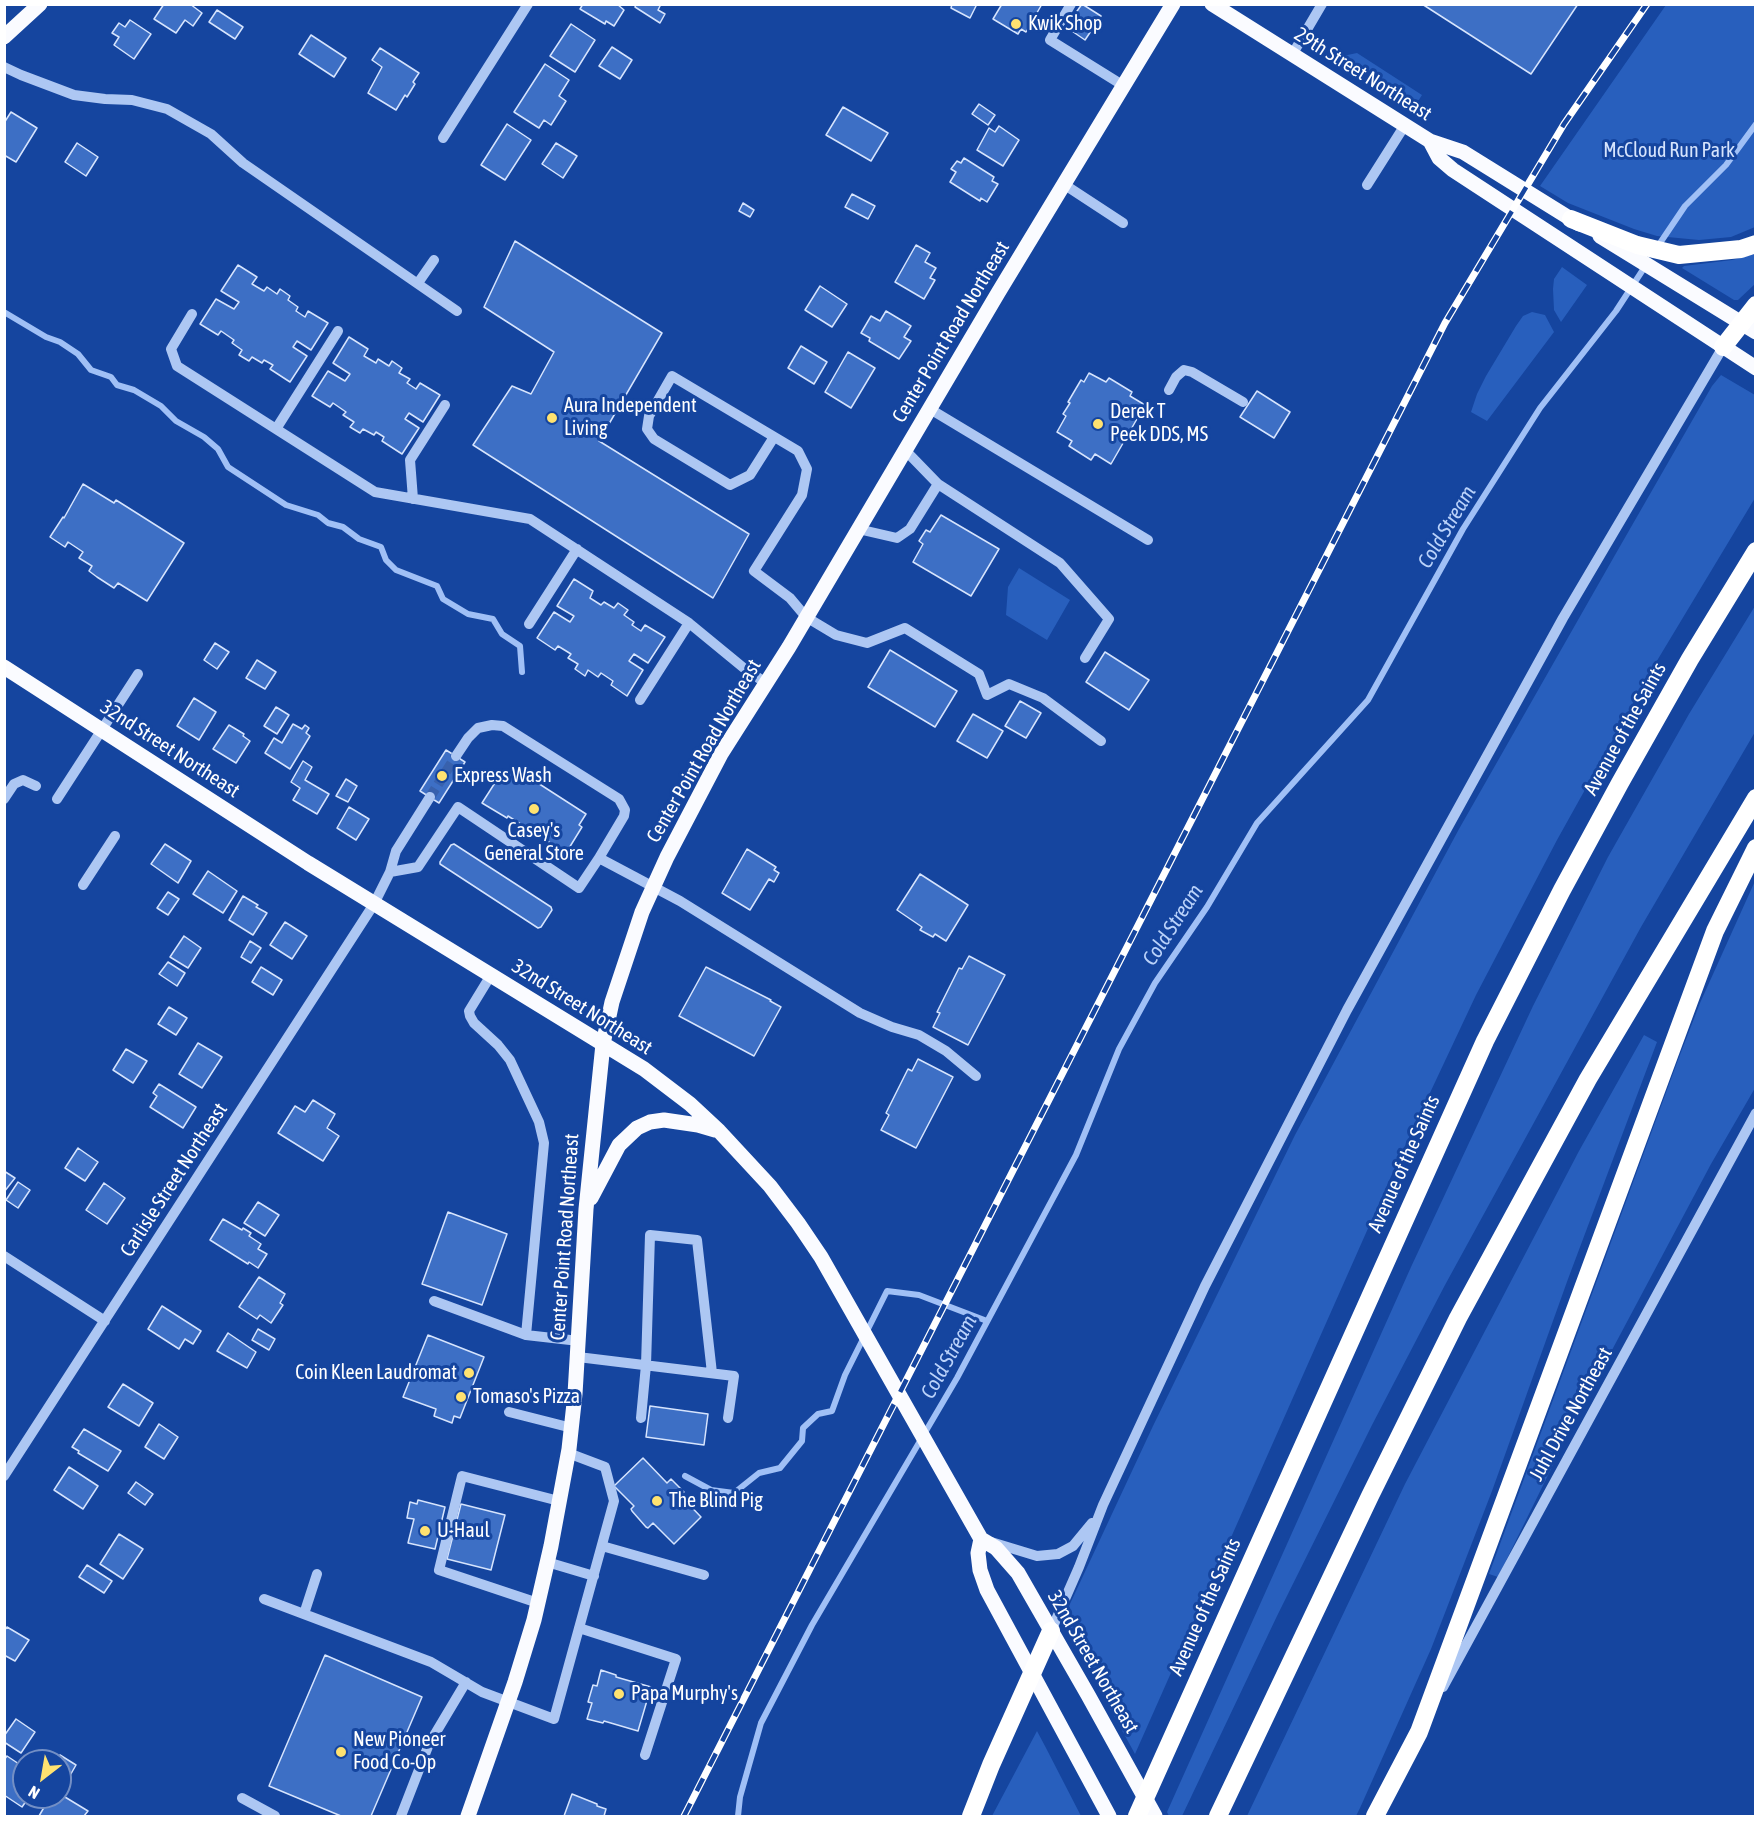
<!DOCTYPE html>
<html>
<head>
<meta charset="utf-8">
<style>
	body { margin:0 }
	#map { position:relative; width:1760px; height:1821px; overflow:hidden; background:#15459f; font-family:"Asap Condensed",sans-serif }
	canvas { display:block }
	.frame { position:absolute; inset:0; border:6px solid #fff; pointer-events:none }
	.north { position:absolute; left:12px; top:1749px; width:60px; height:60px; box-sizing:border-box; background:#15459f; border:2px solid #738fc5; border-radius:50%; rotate:211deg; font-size:16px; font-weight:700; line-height:24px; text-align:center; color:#fff }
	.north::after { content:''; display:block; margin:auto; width:21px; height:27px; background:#ffe270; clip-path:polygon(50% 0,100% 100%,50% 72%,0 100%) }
</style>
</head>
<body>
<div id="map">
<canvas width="1760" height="1821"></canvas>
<div class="frame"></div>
<div class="north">N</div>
</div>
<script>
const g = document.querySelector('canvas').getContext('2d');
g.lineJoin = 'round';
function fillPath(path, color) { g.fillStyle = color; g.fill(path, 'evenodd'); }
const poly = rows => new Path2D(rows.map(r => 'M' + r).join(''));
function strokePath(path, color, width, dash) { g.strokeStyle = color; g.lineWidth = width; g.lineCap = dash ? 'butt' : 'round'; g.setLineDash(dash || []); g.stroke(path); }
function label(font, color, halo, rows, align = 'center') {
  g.font = font + ' "Asap Condensed",sans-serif'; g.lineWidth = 6; g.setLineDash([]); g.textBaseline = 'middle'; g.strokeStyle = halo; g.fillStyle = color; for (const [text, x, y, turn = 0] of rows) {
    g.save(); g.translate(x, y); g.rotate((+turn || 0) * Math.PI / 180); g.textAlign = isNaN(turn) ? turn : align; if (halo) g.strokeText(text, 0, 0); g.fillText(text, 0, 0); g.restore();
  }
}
fillPath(poly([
	[1666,5,1755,5,1755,227,1731,237,1699,240,1657,236,1634,229,1568,203,1540,186],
	[1357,53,1422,95,1415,106,1338,57],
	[1755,254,1755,284,1738,300,1734,300,1682,268,1684,266,1732,260],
	[1562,267,1587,285,1561,322,1554,310,1553,289,1554,279],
	[1532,312,1545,315,1554,332,1487,421,1471,412,1477,394,1486,376,1516,326,1523,316],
	[1721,375,1755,395,1755,498,1655,664,1557,840,1476,995,1397,1163,1135,1754,1062,1621,1153,1426,1295,1135,1459,829,1615,555,1712,386],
	[1019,568,1070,600,1047,640,1006,615,1008,587],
	[1755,606,1755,732,1641,927,1445,1285,1372,1425,1277,1616,1182,1816,1169,1816,1167,1812,1347,1410,1411,1267,1533,1006,1608,857,1689,714],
	[1755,881,1755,1088,1711,1164,1579,1412,1498,1577,1489,1574,1678,1060,1700,1003],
	[1644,1035,1657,1042,1568,1279,1492,1491,1431,1649,1360,1808,1356,1816,1247,1816,1405,1484,1579,1151],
	[1037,1731,1046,1748,1081,1816,992,1816]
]), '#285fbd');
strokePath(poly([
	[1658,246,1685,206,1726,165,1756,124],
	[4,312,46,337,60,342,78,354,91,370,111,377,117,385,134,390,161,406,176,421,204,437,218,449,228,467,286,505,318,515,328,523,343,527,359,539,381,547,386,560,396,570,437,586,443,599,468,614,493,619,502,634,520,646,522,672],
	[685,1476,711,1490,734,1493,759,1473,780,1468,802,1441,803,1428,818,1414,832,1411,845,1375,887,1291,919,1295,987,1321],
	[738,1816,740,1797,761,1723,812,1625,957,1378,1076,1155,1119,1049,1155,983,1207,907,1257,823,1368,700,1463,529,1540,408,1616,311,1646,265]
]), '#a0c0f6', 6);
const building = poly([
	[164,4,190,4,202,13,193,26,185,20,176,33,154,19,164,4],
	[583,4,617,4,624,10,614,26,606,21,605,24,580,9,583,4],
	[636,4,661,4,658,10,665,14,660,23,635,7,636,4],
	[952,4,977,4,970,18,951,8,952,4],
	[1002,4,1042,4,1026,32,1021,29,1018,34,993,19,1002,4],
	[1082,4,1101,16,1085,40,1066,27,1082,4],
	[1422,4,1578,4,1531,74,1422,4],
	[217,10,243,27,235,39,209,22,217,10],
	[130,20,151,34,134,59,114,45,119,37,112,33,119,23,125,27,130,20],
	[571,24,595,40,575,72,550,56,571,24],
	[311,35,346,58,334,77,299,54,311,35],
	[612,47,632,60,620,79,599,66,612,47],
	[380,48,419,73,413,82,415,84,407,97,405,95,396,110,368,93,382,67,372,60,380,48],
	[545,64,569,80,559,96,566,101,551,125,544,120,539,128,514,112,545,64],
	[979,104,995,115,988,125,972,114,979,104],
	[843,107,888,133,871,161,826,135,843,107],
	[11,112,37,128,16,162,4,155,4,123,11,112],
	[507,124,531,140,505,180,481,165,507,124],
	[999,126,1019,140,1003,166,977,150,989,128,995,132,999,126],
	[77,143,98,157,86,176,65,162,77,143],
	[556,143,577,156,563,178,542,164,556,143],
	[964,158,994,177,992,181,998,184,987,202,981,198,980,201,950,182,956,172,951,169,957,161,961,163,964,158],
	[852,194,875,206,868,219,845,207,852,194],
	[743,203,754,210,750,217,739,211,743,203],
	[515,241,662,333,599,441,749,534,713,598,473,445,512,386,531,394,554,352,484,307,515,241],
	[916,245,930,253,925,262,936,268,930,278,935,280,924,299,895,282,916,245],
	[238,265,257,277,252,284,264,291,267,287,277,294,280,289,290,296,288,300,298,307,296,311,305,317,308,311,328,323,311,350,297,341,293,347,307,356,290,382,270,369,273,365,264,360,262,363,252,357,249,361,239,355,242,350,232,343,234,340,221,331,218,335,200,324,216,299,234,309,239,302,221,291,238,265],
	[820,286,847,304,832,327,805,310,820,286],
	[886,311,911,326,904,337,911,341,899,359,869,341,870,338,861,333,871,316,880,321,886,311],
	[349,337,368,349,364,356,376,363,378,359,389,366,392,361,402,368,399,373,410,379,407,383,416,389,420,383,440,395,423,422,409,413,405,419,419,428,402,454,382,441,384,437,376,432,374,435,363,429,360,433,350,427,354,422,343,415,346,412,333,403,330,407,312,396,328,371,345,381,350,374,333,363,349,337],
	[801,346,827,362,814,384,788,368,801,346],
	[848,352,875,368,851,408,825,392,848,352],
	[1089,373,1106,382,1109,378,1132,392,1130,396,1145,405,1111,464,1095,454,1091,460,1069,446,1072,441,1057,432,1066,416,1063,414,1070,403,1068,402,1081,380,1084,382,1089,373],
	[1257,391,1290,412,1274,438,1240,417,1257,391],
	[83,484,114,503,116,500,184,543,147,601,118,583,114,588,97,577,89,571,92,566,79,558,83,552,68,542,65,547,50,537,63,517,64,518,83,484],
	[941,515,999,549,971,596,913,562,923,544,919,541,926,530,930,532,941,515],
	[574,579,593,591,590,598,601,605,604,602,614,608,618,603,628,610,624,615,634,622,632,625,641,631,645,625,665,637,648,663,634,654,629,661,643,670,627,696,611,685,613,681,601,673,598,677,588,670,585,676,575,669,578,664,568,658,571,654,558,646,555,650,537,638,554,612,570,622,574,616,557,606,574,579],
	[215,643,229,652,217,669,204,660,215,643],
	[890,650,957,691,935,727,868,687,890,650],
	[1105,652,1149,680,1129,710,1086,682,1105,652],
	[257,660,276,672,265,689,246,678,257,660],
	[194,698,216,712,199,740,177,726,194,698],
	[1020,701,1041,713,1026,738,1005,726,1020,701],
	[276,707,289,715,277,734,264,726,276,707],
	[973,714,1003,731,987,758,957,741,973,714],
	[293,724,302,729,305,725,309,728,306,733,310,736,290,769,265,753,274,738,282,743,293,724],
	[229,725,244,734,243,736,250,741,236,763,213,749,229,725],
	[446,750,465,762,439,803,420,791,446,750],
	[303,761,312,767,305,780,329,794,317,814,293,800,300,788,291,782,303,761],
	[513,767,586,814,579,825,582,827,566,853,508,816,507,818,482,803,500,775,506,779,513,767],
	[346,779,357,786,348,802,336,796,346,779],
	[349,807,369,819,356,840,337,828,349,807],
	[165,844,191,861,178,883,151,864,165,844],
	[454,844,551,907,552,910,541,927,538,928,440,864,440,862,451,845,454,844],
	[747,849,776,867,774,870,779,873,774,882,769,879,750,910,722,893,747,849],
	[208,871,237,891,223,913,193,894,208,871],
	[920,874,968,905,946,941,935,934,933,937,920,930,922,927,897,910,920,874],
	[168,892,179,899,168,915,157,908,168,892],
	[243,896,258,905,256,907,267,913,253,935,229,920,243,896],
	[285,922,307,936,292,959,270,945,285,922],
	[184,936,201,948,188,968,170,957,184,936],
	[250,941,261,948,251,963,241,957,250,941],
	[969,956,1005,975,968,1045,933,1027,940,1013,937,1012,959,968,962,969,969,956],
	[168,962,185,973,177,986,159,974,168,962],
	[261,967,282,980,273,995,252,982,261,967],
	[706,967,771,1000,770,1001,781,1007,754,1056,679,1016,706,967],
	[169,1007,187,1018,176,1035,158,1024,169,1007],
	[198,1043,222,1057,202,1088,179,1074,198,1043],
	[126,1049,147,1061,133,1083,113,1070,126,1049],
	[918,1059,953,1077,916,1148,881,1130,889,1115,886,1113,908,1069,912,1071,918,1059],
	[159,1084,196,1107,183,1128,150,1107,157,1096,153,1093,159,1084],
	[313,1100,335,1114,327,1128,339,1136,323,1161,278,1133,295,1106,305,1112,313,1100],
	[78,1148,98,1162,85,1181,65,1168,78,1148],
	[4,1171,15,1178,4,1192,4,1171],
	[18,1182,30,1190,18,1208,6,1200,18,1182],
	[104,1183,125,1198,107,1224,86,1210,104,1183],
	[258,1202,279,1215,265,1236,244,1223,258,1202],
	[448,1212,507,1234,482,1305,422,1284,448,1212],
	[223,1219,242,1230,243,1228,251,1233,249,1236,261,1244,258,1249,267,1254,258,1268,249,1262,248,1264,210,1240,223,1219],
	[259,1277,285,1294,280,1303,283,1305,271,1323,260,1315,257,1319,239,1307,259,1277],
	[162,1306,201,1331,193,1344,185,1339,179,1349,148,1329,162,1306],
	[258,1329,275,1339,269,1350,252,1340,258,1329],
	[228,1333,256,1352,247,1368,217,1351,228,1333],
	[428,1335,484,1357,460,1418,454,1416,452,1423,434,1416,436,1409,403,1397,428,1335],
	[123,1384,153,1403,139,1426,108,1407,123,1384],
	[650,1406,708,1414,704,1445,646,1437,650,1406],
	[159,1424,178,1437,164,1459,145,1447,159,1424],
	[84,1429,121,1451,108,1471,78,1453,79,1451,72,1447,84,1429],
	[643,1458,667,1483,671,1479,684,1492,680,1495,701,1517,674,1544,653,1523,648,1528,646,1527,632,1511,631,1509,634,1506,614,1486,643,1458],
	[69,1467,98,1486,83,1509,54,1490,69,1467],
	[136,1482,153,1494,145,1505,128,1493,136,1482],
	[418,1500,445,1507,435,1549,408,1543,414,1519,407,1518,410,1502,417,1504,418,1500],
	[461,1504,505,1515,491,1570,447,1559,461,1504],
	[119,1534,143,1549,123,1579,100,1564,119,1534],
	[87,1565,112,1581,104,1593,79,1577,87,1565],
	[7,1627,29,1640,15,1661,4,1655,4,1631,7,1627],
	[325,1655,422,1697,371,1816,341,1816,269,1786,325,1655],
	[601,1670,616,1675,616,1677,651,1687,638,1731,604,1721,603,1723,587,1719,592,1703,588,1702,593,1685,597,1686,601,1670],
	[16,1719,35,1732,21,1753,4,1742,4,1736,16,1719],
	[60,1755,76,1765,64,1786,60,1784,60,1761,56,1761,60,1755],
	[7,1756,22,1766,24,1762,24,1797,29,1797,22,1807,4,1795,4,1760,7,1756],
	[60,1794,88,1811,84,1816,39,1816,50,1797,60,1797,60,1794],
	[572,1794,597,1804,597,1806,606,1809,604,1816,564,1816,572,1794]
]);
fillPath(building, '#3d6fc5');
strokePath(building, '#d6e4fd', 1.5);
strokePath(poly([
	[430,797,456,756]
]), '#3861ad', 10, [10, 5]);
strokePath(poly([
	[1071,4,1050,40,1124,86],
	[1292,55,1322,4],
	[4,67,21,75,74,95,105,99,132,100,167,109,211,134,243,163,457,311],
	[443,138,528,4],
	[1065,185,1123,223],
	[1367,185,1405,125],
	[418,283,434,260],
	[192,314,171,349,177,366,375,492,530,519,689,623,745,669,766,683],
	[1169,390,1176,377,1184,370,1192,372,1243,402],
	[930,409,1148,540],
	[276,429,338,331],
	[774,437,750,475,730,485,654,439,647,429,649,416,672,376,798,451,807,469,802,495,754,571,790,598,806,617,836,635,867,643,905,628,979,674,987,695,1009,684,1043,698,1101,741],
	[905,450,938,484,1060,563,1109,619,1085,658],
	[413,499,410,460,445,405],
	[858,529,897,538,910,529,938,484],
	[529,624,577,549],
	[640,700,689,623],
	[456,756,468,738,478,728,492,725,503,726,619,799,625,810,624,816,599,858,680,901,860,1013,892,1027,919,1035,946,1051,976,1076],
	[4,799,14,784,23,780,36,786],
	[57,799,138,674],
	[390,872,418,867,458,807,579,888,599,858],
	[83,885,115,836],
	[491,975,469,1011,470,1016,474,1023,498,1045,510,1060,539,1122,544,1143,526,1335],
	[4,1256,105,1321],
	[434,1301,526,1335,579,1341],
	[578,1357,734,1376,728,1418],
	[509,1412,572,1428],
	[641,1418,646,1365,650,1235,697,1240,712,1373],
	[4,1476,374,904,390,872,396,851,430,797],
	[991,1542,1037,1556,1058,1554,1073,1546,1092,1523],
	[602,1546,704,1575],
	[547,1562,594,1576],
	[264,1599,431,1662,482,1692,554,1719,614,1501,605,1467,568,1453],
	[538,1603,439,1570,462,1476,559,1501],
	[304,1614,317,1574],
	[579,1628,676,1659,645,1755],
	[1051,1631,1079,1567,1103,1505,1205,1286,1347,1010,1563,618,1723,347],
	[1443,1687,1756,1113],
	[242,1798,275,1816],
	[401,1816,429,1744,466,1682]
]), '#adc7f3', 10);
strokePath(poly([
	[1212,4,1430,141,1463,152,1579,224],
	[4,37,40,4],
	[1430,141,1439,158,1453,170,1756,368],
	[1600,236,1756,332],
	[4,667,308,863,644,1069,690,1104,719,1131,770,1186,798,1223,821,1257,981,1539,996,1548,1018,1573,1088,1695,1155,1816],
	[591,1198,619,1145,637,1128,650,1122,664,1120,698,1125,715,1130],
	[981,1539,978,1553,980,1570,987,1590,1109,1816],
	[468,1816,515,1682,534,1620,551,1546,569,1449,575,1394,586,1209,603,1044,612,1002,642,912,667,857,721,754,789,647,998,293,1173,4]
]), '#fafbff', 15);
strokePath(poly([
	[1571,219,1637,245,1679,255,1741,249,1756,244],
	[1723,347,1756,305],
	[971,1816,991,1765,1051,1631],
	[1137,1816,1485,1041,1562,890,1620,783,1690,659,1756,551],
	[1218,1816,1370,1496,1458,1318,1588,1079,1756,798],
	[1375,1816,1419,1732,1715,931,1756,848]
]), '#fff', 18);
const rail = poly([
	[684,1816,1445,323,1564,124,1647,4]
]);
strokePath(rail, '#fff', 7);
strokePath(rail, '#15459f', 4.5, [14]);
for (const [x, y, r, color] of [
	[1016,24,6,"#ffe270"],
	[552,418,6,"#ffe270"],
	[1098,424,6,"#ffe270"],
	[442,776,6,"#ffe270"],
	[534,809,6,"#ffe270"],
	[469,1373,6,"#ffe270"],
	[461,1397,6,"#ffe270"],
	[657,1501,6,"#ffe270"],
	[425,1531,6,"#ffe270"],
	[619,1694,6,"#ffe270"],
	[341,1752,6,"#ffe270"]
]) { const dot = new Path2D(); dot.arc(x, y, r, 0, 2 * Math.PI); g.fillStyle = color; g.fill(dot); strokePath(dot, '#15459f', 2); }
label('20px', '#fff', '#15459f', [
	["Kwik Shop",1028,24],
	["Aura Independent",564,406],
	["Living",564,429],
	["Derek T",1110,412],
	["Peek DDS, MS",1110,435],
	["Express Wash",454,776],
	["Casey's",534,831,"center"],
	["General Store",534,854,"center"],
	["Coin Kleen Laudromat",457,1373,"right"],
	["Tomaso's Pizza",473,1397],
	["The Blind Pig",669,1501],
	["U-Haul",437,1531],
	["Papa Murphy's",631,1694],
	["New Pioneer",353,1740],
	["Food Co-Op",353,1763]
], 'left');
label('20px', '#fff', '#15459f', [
	["29th Street Northeast",1363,74,32],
	["Center Point Road Northeast",951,332,-59],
	["Avenue of the Saints",1625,729,-61],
	["32nd Street Northeast",170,749,33],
	["Center Point Road Northeast",704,751,-60],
	["32nd Street Northeast",582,1007,32],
	["Avenue of the Saints",1404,1164,-66],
	["Carlisle Street Northeast",174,1180,-57],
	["Center Point Road Northeast",565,1237,-86],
	["Juhl Drive Northeast",1571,1414,-61],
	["Avenue of the Saints",1205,1607,-66],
	["32nd Street Northeast",1093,1662,60]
]);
label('20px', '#d6e4fd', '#15459f', [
	["McCloud Run Park",1669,151]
]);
label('italic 21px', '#bad2fa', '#15459f', [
	["Cold Stream",1447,527,-59],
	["Cold Stream",1173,925,-57],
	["Cold Stream",949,1357,-61]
]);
</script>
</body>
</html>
